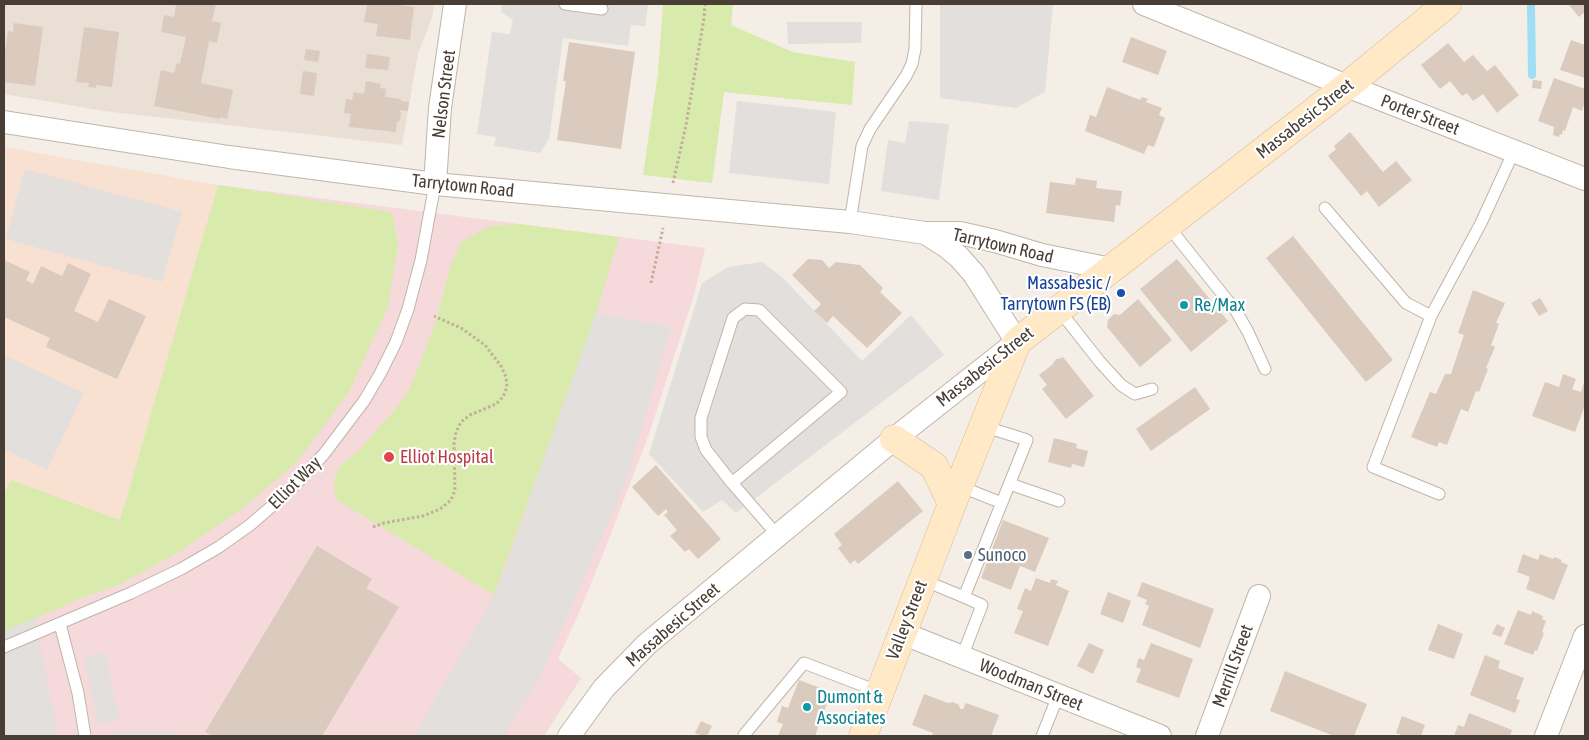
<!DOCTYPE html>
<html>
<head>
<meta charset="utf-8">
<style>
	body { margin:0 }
	#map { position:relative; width:1589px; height:740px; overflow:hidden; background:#f4eee7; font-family:"Asap Condensed",sans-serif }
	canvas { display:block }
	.frame { position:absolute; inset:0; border:5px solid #483e35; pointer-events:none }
</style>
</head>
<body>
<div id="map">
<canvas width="1589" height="740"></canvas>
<div class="frame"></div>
</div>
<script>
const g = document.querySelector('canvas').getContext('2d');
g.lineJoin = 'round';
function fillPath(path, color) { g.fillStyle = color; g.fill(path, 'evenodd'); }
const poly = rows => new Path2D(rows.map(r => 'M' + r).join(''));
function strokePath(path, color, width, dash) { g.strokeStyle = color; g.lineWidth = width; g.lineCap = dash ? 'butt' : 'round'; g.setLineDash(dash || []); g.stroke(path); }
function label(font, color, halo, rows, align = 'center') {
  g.font = font + ' "Asap Condensed",sans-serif'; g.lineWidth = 4.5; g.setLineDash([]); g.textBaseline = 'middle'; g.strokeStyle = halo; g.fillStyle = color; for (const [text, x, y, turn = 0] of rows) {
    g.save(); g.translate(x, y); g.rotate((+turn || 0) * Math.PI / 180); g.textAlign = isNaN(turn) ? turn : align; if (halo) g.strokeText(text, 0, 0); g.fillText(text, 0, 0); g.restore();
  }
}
fillPath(poly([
	[4,4,434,4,432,18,418,53,402,145,104,111,4,94]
]), '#e9dfd4');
fillPath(poly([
	[4,147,218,185,120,520,11,480,4,494]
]), '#f8e1d0');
fillPath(poly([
	[218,185,705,248,694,295,649,434,603,554,578,615,558,659,581,678,544,736,4,736,4,494,11,480,120,520]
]), '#f6d9da');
fillPath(poly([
	[663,4,733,4,731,25,793,52,855,62,852,105,724,92,712,183,643,175,658,72],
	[218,185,392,212,398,244,388,307,349,392,298,461,244,507,181,551,119,585,81,598,4,633,4,494,11,480,120,520],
	[520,224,619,237,593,323,494,595,337,500,334,489,334,480,339,467,358,451,403,400,414,379,436,321,450,267,462,241,490,226]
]), '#d8ebad');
fillPath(poly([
	[502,4,648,4,645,26,631,25,628,46,563,38,549,139,540,153,494,146,496,137,477,134,492,32,510,34,513,20,501,12],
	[940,4,1053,4,1045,92,1016,108,940,98],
	[787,22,862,22,861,43,788,44],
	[737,101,836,112,829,184,729,173],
	[909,121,949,124,939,200,881,191,888,140,905,143],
	[25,169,182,212,162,282,6,239],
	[762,262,782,277,862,361,911,315,944,355,736,513,722,500,703,512,649,454,702,283,728,267],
	[596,313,671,327,626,482,539,679,503,736,414,736,497,591],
	[4,355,84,393,47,470,4,449],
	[35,618,58,736,4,736,4,631],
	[105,652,119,719,98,724,84,657],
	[113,731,173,731,173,736,113,736]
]), '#e2dfdc');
strokePath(poly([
	[1531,4,1532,75]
]), '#9fdef5', 8);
fillPath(poly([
	[176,4,216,4,212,21,221,23,217,43,209,41,201,83,233,90,227,119,220,117,220,119,154,106,161,70,174,73,177,63,180,64,186,37,161,32,164,15,174,17],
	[367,4,390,4,414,7,410,40,376,36,378,24,364,22],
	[1568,4,1585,4,1585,12,1579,17],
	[14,23,43,27,35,86,4,82,4,58,8,31,13,32],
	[84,27,119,32,112,87,96,85,96,88,88,87,89,83,76,82],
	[1131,37,1167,51,1158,75,1122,62],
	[1571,40,1585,45,1585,78,1560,70],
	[569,42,635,52,621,149,557,140,566,81,563,81],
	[1448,43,1464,62,1473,55,1487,71,1495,65,1519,95,1497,113,1483,94,1473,101,1467,93,1462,96,1450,81,1440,89,1421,65],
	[306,49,320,51,318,62,304,60],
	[367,54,390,57,388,70,365,68],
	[303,71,317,73,314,96,300,94],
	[1554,78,1585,89,1585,101,1582,111,1573,107,1565,131,1563,130,1562,135,1560,134,1559,137,1553,135,1554,127,1538,121],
	[1533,80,1542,81,1541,89,1532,88],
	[366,81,381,84,380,88,386,89,385,97,401,99,401,101,409,102,408,111,399,110,401,113,400,120,397,122,396,132,349,127,351,114,344,113,346,99,352,100,354,92,364,94],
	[1107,87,1140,100,1142,97,1148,99,1146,102,1162,108,1159,115,1165,118,1154,147,1148,145,1144,154,1085,131,1090,115,1096,117],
	[1350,132,1383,172,1396,161,1412,180,1379,207,1367,191,1361,196,1328,156,1336,149,1334,146],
	[1076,178,1097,181,1096,188,1122,191,1120,206,1116,205,1114,222,1046,213,1050,182,1075,185],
	[1293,236,1393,360,1366,382,1266,258],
	[808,259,822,260,829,268,836,262,860,265,883,288,880,292,902,313,867,348,833,316,827,323,814,311,821,304,792,275],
	[1177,259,1228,321,1191,352,1140,289],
	[4,260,30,272,26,280,33,284,41,266,62,276,68,263,91,274,74,311,98,322,109,299,146,316,117,379,46,347,50,338,4,317],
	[1473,290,1505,303,1496,323,1499,324,1491,345,1495,347,1486,368,1488,369,1479,392,1476,391,1468,412,1461,409,1447,445,1439,442,1437,447,1411,437,1430,392,1436,394,1445,374,1451,374,1464,335,1458,333],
	[1540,298,1548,311,1539,316,1531,303],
	[1138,299,1172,340,1140,367,1107,327,1108,320,1114,314,1120,315],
	[1063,357,1094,396,1066,419,1042,389,1047,385,1039,375,1052,365,1056,359,1059,359],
	[1563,374,1576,379,1572,389,1581,392,1585,380,1585,405,1575,432,1532,416,1545,382,1559,387],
	[1195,387,1210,409,1151,451,1136,429],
	[1054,438,1077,444,1076,448,1088,451,1084,467,1072,464,1071,468,1048,462],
	[656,465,721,539,698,559,689,549,685,552,670,536,677,530,664,515,668,512,666,509,658,516,632,487],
	[898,481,923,511,858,564,855,560,850,564,838,548,842,545,834,534],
	[1003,520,1049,538,1035,572,1020,566,1011,590,981,578],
	[317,546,372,579,366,588,399,607,322,736,213,736,205,732],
	[1523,554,1538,560,1540,554,1553,559,1554,557,1562,560,1561,562,1568,565,1554,600,1526,589,1530,577,1517,572],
	[1036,578,1050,583,1051,579,1058,581,1056,585,1069,591,1048,646,1014,633,1023,611,1017,609,1025,588,1031,591],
	[1142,582,1214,609,1200,648,1142,625,1149,606,1145,604,1147,600,1137,596],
	[1108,592,1131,601,1123,623,1100,614],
	[1518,610,1531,615,1532,611,1543,616,1542,619,1546,621,1542,632,1544,633,1537,651,1535,650,1533,655,1504,644],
	[1438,624,1463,634,1454,659,1428,650],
	[1497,624,1505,628,1501,637,1492,634],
	[1089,643,1104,650,1093,674,1077,666],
	[1151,643,1193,659,1179,698,1136,682,1141,669,1136,667,1139,658,1144,660],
	[1485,655,1500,661,1498,668,1524,678,1516,699,1520,700,1515,713,1470,695],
	[1285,671,1367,704,1354,736,1334,736,1270,711],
	[799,680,831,692,815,736,778,736,783,724,777,722,782,706,788,708],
	[924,694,948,703,953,702,959,705,960,709,963,709,966,703,999,715,991,736,932,736,933,733,912,725],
	[1469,713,1512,730,1510,736,1454,736,1458,725,1464,727],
	[1402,716,1425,725,1421,736,1405,736,1396,733],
	[701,721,712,726,707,736,701,736,695,733]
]), '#dacbbe');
const service = poly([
	[565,4,602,9],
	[1325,208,1406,303,1431,316],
	[850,222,862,146,870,129,906,76,912,64,915,49,916,4],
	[1168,226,1236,311,1248,332,1265,369],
	[1059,310,1100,362,1121,385,1135,394,1152,389],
	[732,483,841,392,759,310,745,309,733,318,701,418,701,437,706,450,732,483,778,536],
	[1010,484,1059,501],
	[959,486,1002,503],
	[1439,494,1373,467,1431,316,1481,223,1514,151],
	[923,580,964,597],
	[60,624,78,693,85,736],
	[4,647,131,593,181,569,219,547,250,525,272,506,297,483,324,454,364,401,380,374,396,342,408,309,421,260,435,184],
	[962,657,982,605,964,597,1027,440,983,426],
	[746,736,744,735,804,663,880,692],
	[1042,736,1058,696]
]);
const minor = poly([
	[1144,4,1347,86,1585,179],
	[4,122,229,157,435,184,850,222,925,233,960,233,995,241,1042,255,1111,269],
	[435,184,440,108,455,4],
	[902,633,1160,736],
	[569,736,604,688,647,644,894,439,1017,342,974,274,959,257,947,247,925,233],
	[1207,736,1259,596],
	[1546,736,1585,636]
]);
const secondary = poly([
	[894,439,934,466,952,504],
	[863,736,952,504,1017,342,1347,86,1447,4]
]);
strokePath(service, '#c0b5a8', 13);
strokePath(minor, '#c0b5a8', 24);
strokePath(secondary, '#dabe95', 29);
strokePath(poly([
	[673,183,686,125,704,18,705,4],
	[651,283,663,228],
	[373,527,384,523,423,516,440,509,451,500,455,490,454,443,456,432,461,422,470,415,496,404,503,397,507,387,506,377,501,366,485,345,461,328,434,316]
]), '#c3ae99', 3, [2.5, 2.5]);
strokePath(service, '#fff', 11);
strokePath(minor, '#fff', 22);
strokePath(secondary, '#ffe9c6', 28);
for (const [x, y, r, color] of [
	[1121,293,5,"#1a4fb4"],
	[1184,305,5,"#0f9aa8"],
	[389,457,6,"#e0444e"],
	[968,555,5,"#5c6f8a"],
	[807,707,5,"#0f9aa8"]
]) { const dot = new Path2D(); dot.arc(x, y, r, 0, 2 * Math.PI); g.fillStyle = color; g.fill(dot); strokePath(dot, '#fff', 2); }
label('18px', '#483e35', '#fff', [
	["Nelson Street",444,94,-83],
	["Porter Street",1420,115,21],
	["Massabesic Street",1305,119,-38],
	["Tarrytown Road",463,186,6],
	["Tarrytown Road",1003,246,13],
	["Massabesic Street",985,367,-38],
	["Elliot Way",295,483,-45],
	["Valley Street",907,620,-69],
	["Massabesic Street",673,625,-41],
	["Merrill Street",1233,666,-70],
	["Woodman Street",1031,685,22]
]);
label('18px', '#164399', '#fff', [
	["Massabesic /",1111,283],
	["Tarrytown FS (EB)",1111,304]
], 'right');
label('18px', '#0d838f', '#fff', [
	["Re/Max",1194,305],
	["Dumont &",817,697],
	["Associates",817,718]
], 'left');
label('18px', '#be3a42', '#fff', [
	["Elliot Hospital",400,457]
], 'left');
label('18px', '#4e5e75', '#fff', [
	["Sunoco",978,555]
], 'left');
</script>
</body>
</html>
